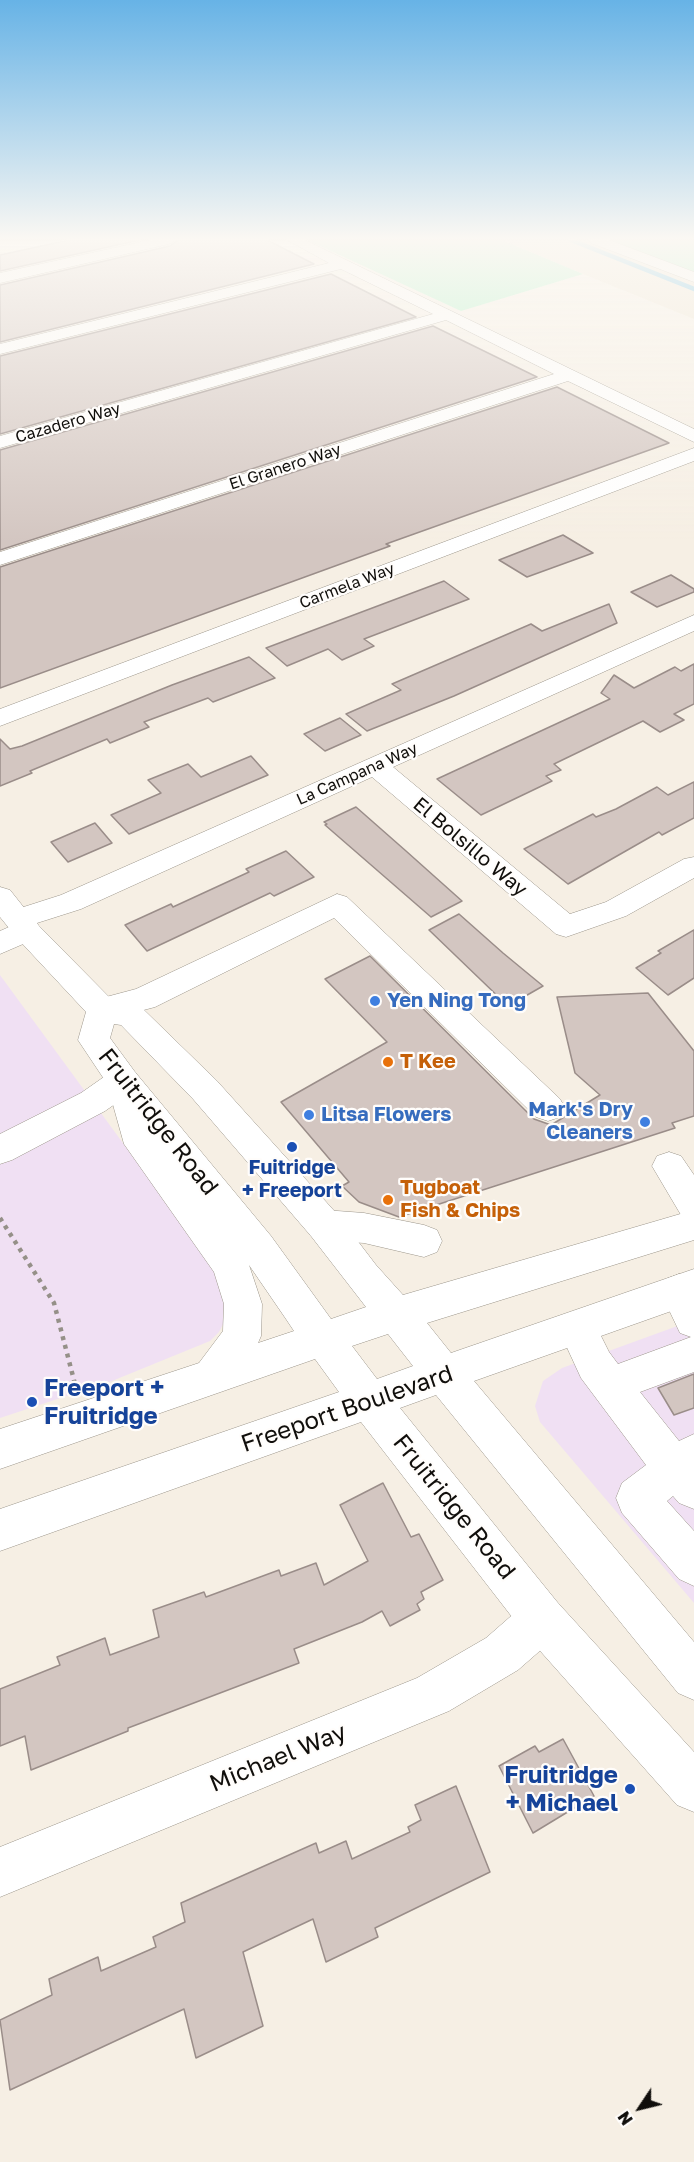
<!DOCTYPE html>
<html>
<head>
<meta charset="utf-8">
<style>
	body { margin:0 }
	#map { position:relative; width:694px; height:2162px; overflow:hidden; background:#f6efe4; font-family:"Golos Text",sans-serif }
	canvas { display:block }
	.north { position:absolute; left:610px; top:2078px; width:60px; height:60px; -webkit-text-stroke:4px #fffdfb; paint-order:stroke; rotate:235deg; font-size:16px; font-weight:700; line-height:24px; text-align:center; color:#100e0b }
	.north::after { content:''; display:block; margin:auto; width:21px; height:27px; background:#100e0b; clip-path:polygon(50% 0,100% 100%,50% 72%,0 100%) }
</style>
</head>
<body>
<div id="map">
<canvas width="694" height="2162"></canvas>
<div class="north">N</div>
</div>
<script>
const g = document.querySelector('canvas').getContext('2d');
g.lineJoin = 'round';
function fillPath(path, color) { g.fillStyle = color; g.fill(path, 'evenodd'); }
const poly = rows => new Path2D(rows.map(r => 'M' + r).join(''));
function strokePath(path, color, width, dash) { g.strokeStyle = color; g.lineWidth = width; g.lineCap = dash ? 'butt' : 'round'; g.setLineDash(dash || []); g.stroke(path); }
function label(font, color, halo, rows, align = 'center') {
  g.font = font + ' "Golos Text",sans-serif'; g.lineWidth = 4.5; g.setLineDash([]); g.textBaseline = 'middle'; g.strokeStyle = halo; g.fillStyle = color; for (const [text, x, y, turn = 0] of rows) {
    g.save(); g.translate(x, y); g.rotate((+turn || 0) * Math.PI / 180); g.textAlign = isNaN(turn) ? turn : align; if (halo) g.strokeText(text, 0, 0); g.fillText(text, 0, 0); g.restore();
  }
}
fillPath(poly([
	[0,975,218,1273,226,1290,226,1318,219,1332,210,1341,112,1381,0,1418],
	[694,1320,694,1603,540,1422,535,1406,543,1381,562,1368]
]), '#f0e0f3');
fillPath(poly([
	[502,240,694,240,694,319,583,274]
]), '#efe5d2');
fillPath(poly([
	[307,240,502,240,583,274,461,311],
	[602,240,694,240,694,275,677,269]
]), '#a5f4c4');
strokePath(poly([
	[571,240,694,289]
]), '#47b2e4', 4.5);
const building = poly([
	[69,240,140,240,0,271,0,255,69,240],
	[178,240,267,240,314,264,0,342,0,285,170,246,178,240],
	[331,274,416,317,0,434,0,356,331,274],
	[433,326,537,377,0,550,0,450,433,326],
	[557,387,669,443,386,544,390,546,0,688,0,567,557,387],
	[563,535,593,553,527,577,499,560,563,535],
	[671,575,694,589,694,592,657,607,631,592,671,575],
	[444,581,469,599,364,639,374,646,342,660,328,649,287,666,266,648,444,581],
	[609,604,617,623,454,696,367,731,346,714,401,690,392,684,531,624,542,631,609,604],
	[249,657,275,678,213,702,208,698,144,722,149,727,110,743,107,739,30,771,32,773,0,786,0,739,10,749,22,746,172,685,249,657],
	[694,664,694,704,674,714,684,720,660,732,643,721,554,764,561,770,546,776,552,781,481,815,437,779,610,699,601,693,614,675,634,688,675,667,681,671,694,664],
	[340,718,361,735,325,751,304,734,340,718],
	[251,756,268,775,129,834,111,815,161,793,148,780,188,764,201,777,251,756],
	[694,782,694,818,662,835,659,832,568,884,524,849,593,814,596,817,616,809,657,787,668,795,694,782],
	[356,807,406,851,462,901,431,917,325,825,327,824,324,822,356,807],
	[95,823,112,843,68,862,51,842,95,823],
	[286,851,314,877,274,896,270,893,147,951,125,925,171,904,173,907,249,872,246,869,286,851],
	[459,914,503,953,543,986,508,1006,429,930,459,914],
	[694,930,694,978,668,995,636,968,661,953,658,951,694,930],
	[370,956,534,1119,551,1125,600,1095,575,1073,557,997,648,993,694,1051,694,1116,672,1123,675,1128,399,1217,359,1202,342,1186,349,1182,281,1102,387,1042,325,979,370,956],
	[694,1374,694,1408,674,1415,658,1388,694,1374],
	[383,1483,411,1537,419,1534,443,1580,421,1592,424,1599,417,1604,420,1610,390,1626,382,1611,362,1622,294,1649,299,1663,128,1728,128,1731,31,1770,25,1736,0,1746,0,1689,60,1665,57,1657,105,1638,110,1655,159,1637,153,1610,204,1592,206,1597,279,1570,281,1576,316,1563,324,1585,368,1561,340,1505,383,1483],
	[563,1739,594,1796,533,1833,499,1766,535,1746,539,1752,563,1739],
	[456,1786,490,1872,375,1928,378,1937,326,1962,313,1919,243,1952,263,2026,196,2058,184,2009,10,2090,0,2020,52,1995,49,1979,98,1957,101,1971,156,1947,153,1937,185,1922,181,1903,316,1843,319,1853,346,1841,352,1859,410,1832,408,1827,421,1820,415,1805,456,1786]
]);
fillPath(building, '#d3c6c1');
strokePath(building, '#9a8d89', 1.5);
const minor = poly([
	[150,240,176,240,169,244,0,283,0,273,150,240],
	[287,240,305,240,694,429,694,442,568,381,0,565,0,552,554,374,446,320,0,448,0,436,433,314,341,269,0,354,0,344,329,263,287,240],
	[589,240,609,240,694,272,694,282,591,243,589,240],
	[694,448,694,461,0,726,0,709,694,448],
	[694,615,694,631,393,767,570,914,606,902,684,859,694,857,694,878,626,916,566,937,556,934,372,777,81,909,37,923,42,931,37,938,0,954,0,931,9,927,3,919,8,912,61,895,694,615],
	[337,894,347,897,560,1099,565,1108,560,1117,548,1121,536,1117,334,918,155,1007,102,1021,91,1017,86,1009,91,1001,136,989,337,894],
	[123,1068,135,1072,140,1081,135,1090,105,1111,12,1160,0,1164,0,1134,81,1093,111,1072,123,1068],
	[669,1152,681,1156,694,1175,694,1219,681,1215,652,1166,657,1156,669,1152],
	[324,1210,364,1213,424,1225,437,1230,442,1241,437,1252,424,1257,364,1243,324,1240,311,1236,306,1225,311,1214,324,1210],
	[679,1274,692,1279,694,1283,694,1372,640,1392,679,1441,694,1434,694,1509,679,1503,673,1496,667,1501,694,1531,694,1586,679,1579,622,1513,616,1498,622,1483,646,1465,581,1378,558,1328,563,1316,577,1311,591,1316,609,1352,618,1364,691,1337,680,1333,660,1291,666,1279,679,1274],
	[542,1597,558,1603,564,1619,558,1635,518,1670,449,1711,0,1897,0,1847,417,1678,486,1638,526,1603,542,1597]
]);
const major = poly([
	[0,887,10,890,37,924,112,1000,142,1008,217,1081,337,1214,376,1265,403,1295,694,1210,694,1240,427,1323,451,1353,694,1269,694,1303,474,1381,694,1642,694,1700,678,1693,436,1395,400,1408,558,1603,694,1752,694,1812,677,1805,526,1635,361,1422,0,1551,0,1509,339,1392,315,1359,0,1469,0,1429,199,1363,223,1331,224,1304,214,1272,124,1144,110,1094,112,1091,78,1040,86,1012,17,938,0,917,0,887],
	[114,1024,121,1025,193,1099,311,1236,366,1307,331,1319,271,1236,135,1072,110,1038,114,1024],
	[249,1265,286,1319,294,1331,258,1343,261,1336,262,1304,249,1265],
	[388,1334,413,1366,377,1379,352,1346,388,1334]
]);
strokePath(minor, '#9c968b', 1);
strokePath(major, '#9c968b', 1);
strokePath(poly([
	[0,1218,54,1303,76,1388]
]), '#959088', 4.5, [4, 5]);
fillPath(minor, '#fff');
fillPath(major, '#fff');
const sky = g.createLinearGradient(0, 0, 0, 543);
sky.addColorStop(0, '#67b3e6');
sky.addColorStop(0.44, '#fbf8f3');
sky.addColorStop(1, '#fbf8f300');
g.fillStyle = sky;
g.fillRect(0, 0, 694, 543);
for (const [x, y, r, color] of [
	[375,1001,6,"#3f7fe0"],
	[388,1062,6,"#e8710a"],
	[309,1115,6,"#3f7fe0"],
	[645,1122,6,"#3f7fe0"],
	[292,1147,6,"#1a4fb4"],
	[388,1200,6,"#e8710a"],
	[32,1402,6,"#1a4fb4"],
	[630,1789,6,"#1a4fb4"]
]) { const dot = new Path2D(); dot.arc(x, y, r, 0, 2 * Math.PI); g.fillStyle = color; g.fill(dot); strokePath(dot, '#fffdfb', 2); }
label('16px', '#100e0b', '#fffdfb', [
	["Cazadero Way",68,423,-16],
	["El Granero Way",285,467,-18],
	["Carmela Way",347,586,-21],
	["La Campana Way",357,774,-24]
]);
label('20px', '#100e0b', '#fffdfb', [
	["El Bolsillo Way",470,847,40]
]);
label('bold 20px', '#366cbe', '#fffdfb', [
	["Yen Ning Tong",387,1001],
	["Mark's Dry",633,1110,"right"],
	["Cleaners",633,1133,"right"],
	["Litsa Flowers",321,1115]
], 'left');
label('bold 20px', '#c56008', '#fffdfb', [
	["T Kee",400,1062],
	["Tugboat",400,1188],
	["Fish & Chips",400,1211]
], 'left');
label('bold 20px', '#164399', '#fffdfb', [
	["Fuitridge",292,1168],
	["+ Freeport",292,1191]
]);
label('24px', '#100e0b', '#fffdfb', [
	["Fruitridge Road",158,1122,52],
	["Freeport Boulevard",347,1409,-19],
	["Fruitridge Road",454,1507,51],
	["Michael Way",278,1758,-22]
]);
label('bold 24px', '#164399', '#fffdfb', [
	["Freeport +",44,1388],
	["Fruitridge",44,1416],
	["Fruitridge",618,1775,"right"],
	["+ Michael",618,1803,"right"]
], 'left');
</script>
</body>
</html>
